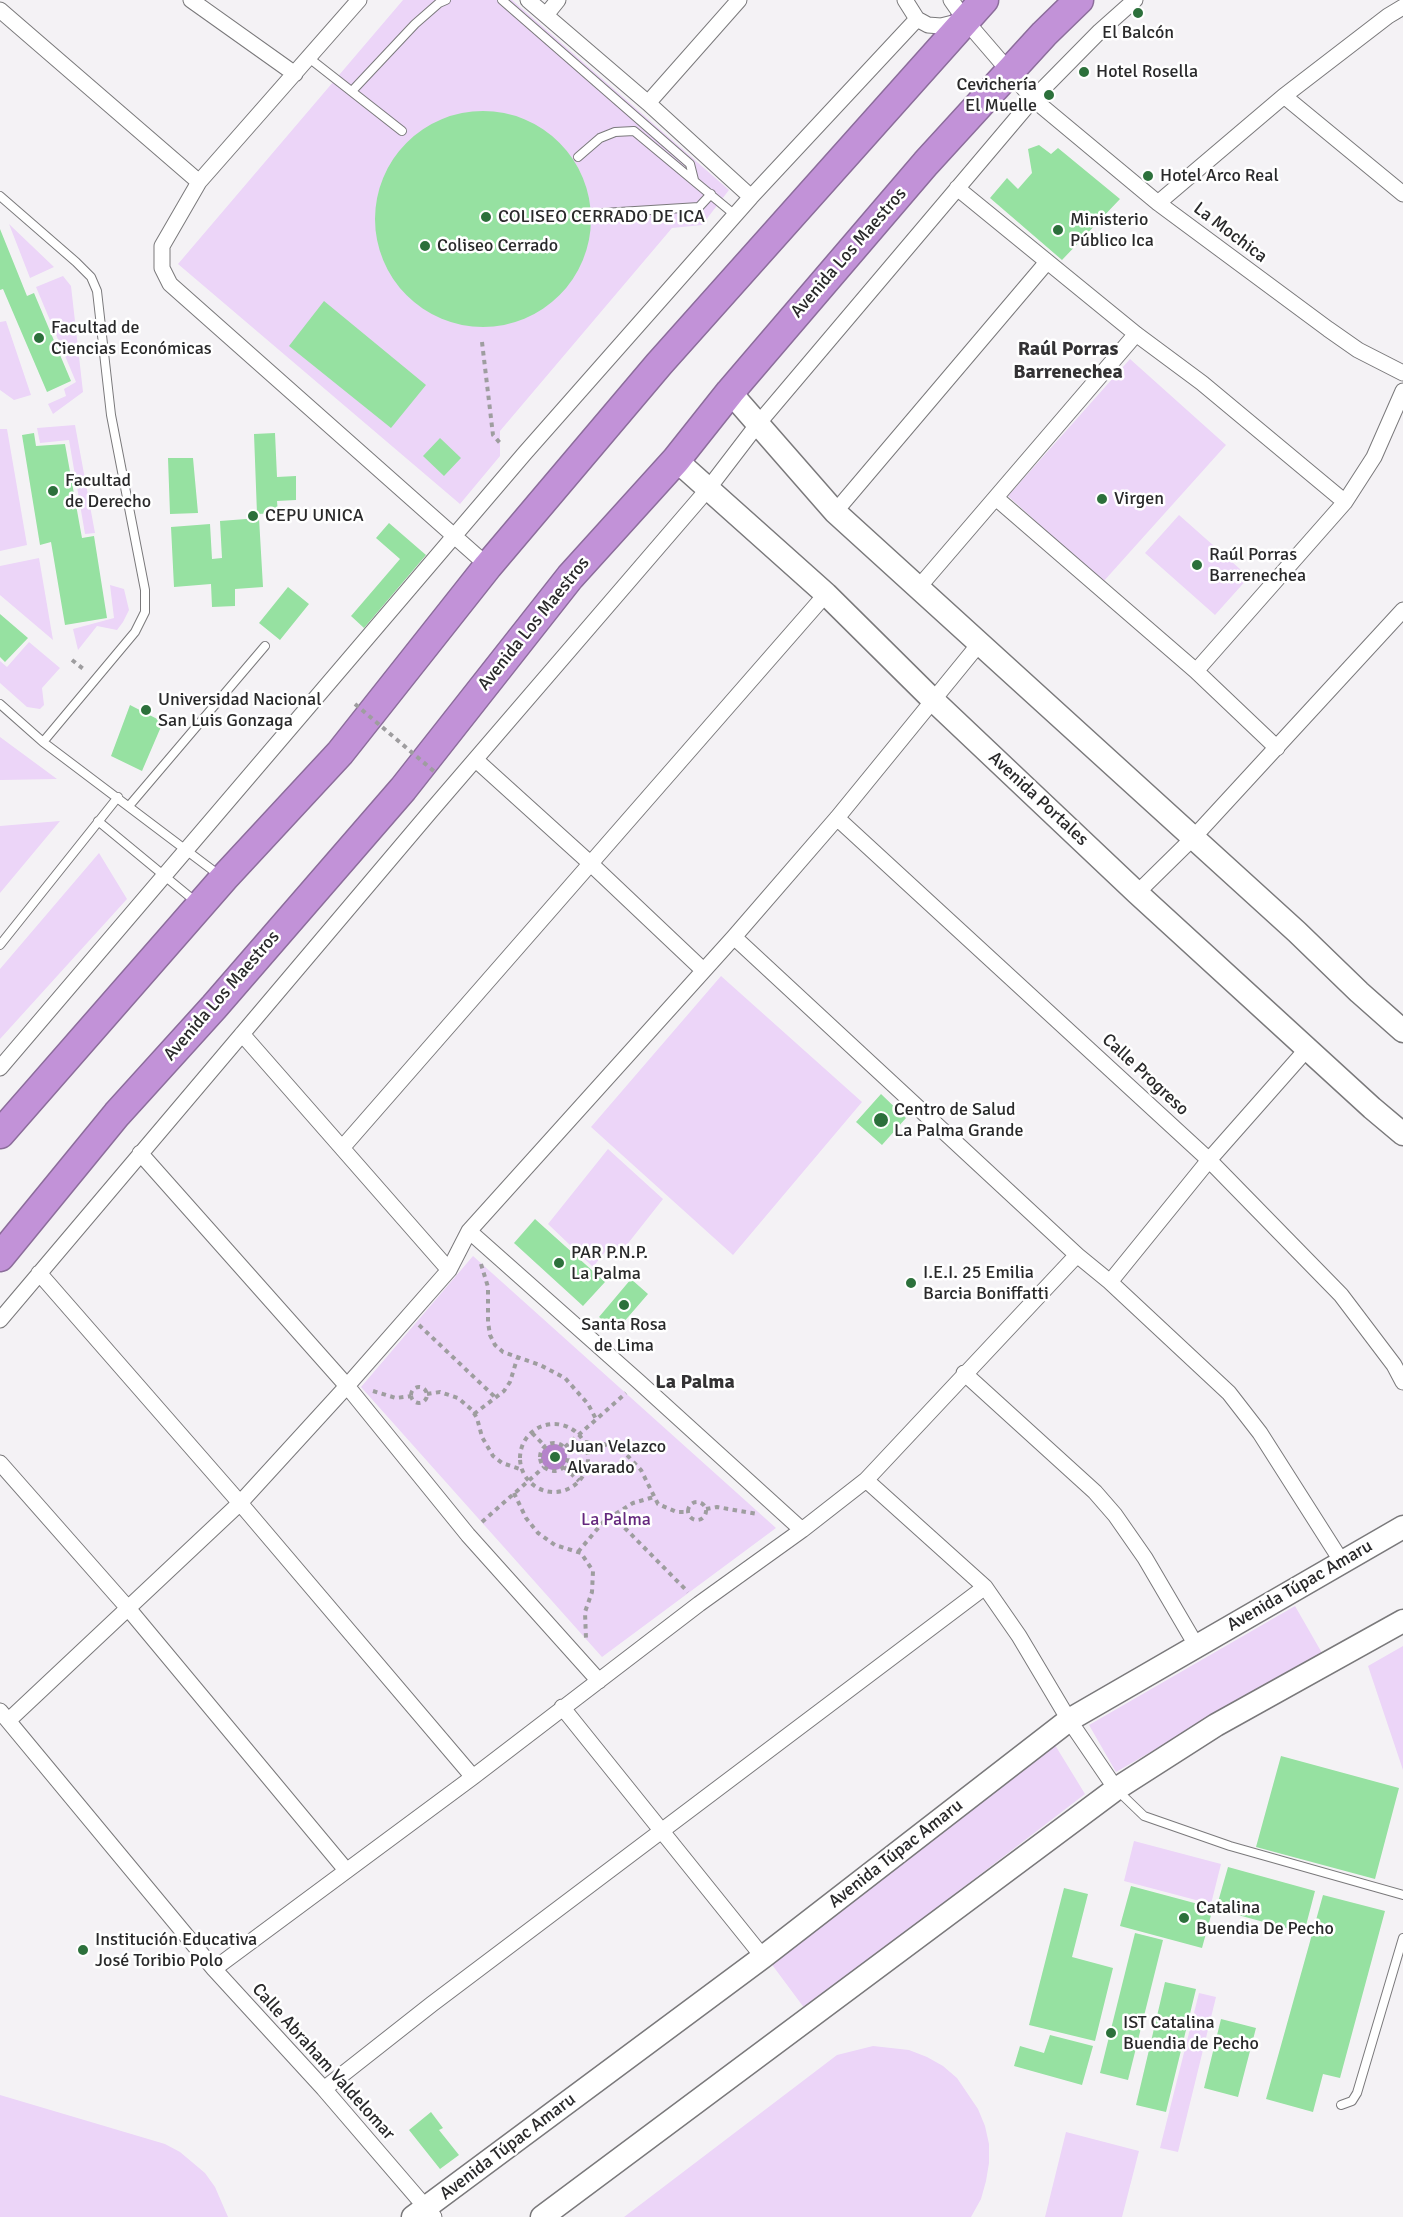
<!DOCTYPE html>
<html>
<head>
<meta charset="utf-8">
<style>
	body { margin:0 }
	canvas { display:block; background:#f4f2f5 }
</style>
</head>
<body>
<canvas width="1403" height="2217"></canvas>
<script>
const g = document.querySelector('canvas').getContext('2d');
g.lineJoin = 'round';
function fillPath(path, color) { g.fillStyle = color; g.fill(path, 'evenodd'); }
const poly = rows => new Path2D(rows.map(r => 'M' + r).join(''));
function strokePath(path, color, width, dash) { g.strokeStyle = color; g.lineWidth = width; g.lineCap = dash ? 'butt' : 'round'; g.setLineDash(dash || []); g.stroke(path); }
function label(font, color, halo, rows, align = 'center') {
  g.font = font + ' Signika,sans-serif'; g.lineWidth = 5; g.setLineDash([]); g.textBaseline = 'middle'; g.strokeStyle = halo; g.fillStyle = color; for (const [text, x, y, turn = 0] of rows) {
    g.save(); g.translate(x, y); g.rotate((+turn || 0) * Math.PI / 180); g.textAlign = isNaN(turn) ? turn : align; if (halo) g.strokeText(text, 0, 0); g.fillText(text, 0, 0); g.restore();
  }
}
fillPath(poly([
	[403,0,512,0,729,190,702,225,672,228,500,431,500,456,460,504,178,264],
	[9,224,54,267,30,278],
	[63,276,71,286,83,392,53,414,48,404,66,396,64,389,76,382,36,287],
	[6,321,31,395,14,400,0,390,0,322],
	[1130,359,1226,445,1103,582,1008,496],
	[75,425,95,533,85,534,69,440,40,443,37,428],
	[0,429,7,429,27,545,0,551],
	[1179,515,1249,577,1215,615,1145,553],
	[39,558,53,640,0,595,0,566],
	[110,585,124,589,129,610,123,622,117,630,97,626,78,650,73,629,114,618],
	[29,642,60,668,42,688,44,705,40,709,27,707,0,683,0,661,7,667],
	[0,737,57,779,0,780],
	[60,821,0,893,0,826],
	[99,853,127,899,0,1039,0,969],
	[721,976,862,1102,733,1255,591,1127],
	[608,1149,663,1199,618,1256,608,1248,593,1267,548,1224],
	[473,1256,776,1528,602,1657,361,1387],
	[1295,1606,1322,1653,1116,1772,1089,1725],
	[1403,1646,1403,1770,1368,1666],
	[1055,1745,1085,1794,805,2009,770,1962],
	[1134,1841,1221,1864,1211,1904,1124,1881],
	[1199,1993,1216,1997,1178,2152,1160,2148],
	[873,2046,909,2050,927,2057,943,2066,957,2078,978,2109,985,2126,989,2144,989,2163,986,2181,981,2199,971,2217,624,2217,837,2055],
	[0,2095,165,2144,180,2152,205,2173,215,2187,228,2217,0,2217],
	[1066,2132,1139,2151,1122,2217,1045,2217]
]), '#ecd5f8');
fillPath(poly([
	'541 1457a13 13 0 1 1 26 0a13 13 0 1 1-26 0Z'
]), '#b583cb');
fillPath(poly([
	'375 219a108 108 0 1 1 216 0a108 108 0 1 1-216 0Z',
	[1039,145,1051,154,1058,148,1120,199,1062,260,990,198,1007,178,1018,189,1032,173,1028,149],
	[0,229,27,296,34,293,71,381,47,392,3,289,0,290],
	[324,301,426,385,391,428,289,346],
	[34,433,36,446,65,444,82,538,94,536,107,618,65,625,51,542,40,545,22,435],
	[275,433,277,477,296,476,296,500,277,501,278,513,257,514,254,434],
	[440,438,461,458,444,476,423,456],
	[168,458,193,458,198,513,170,514],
	[259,518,263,587,235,589,235,606,212,607,211,584,174,587,171,527,210,524,212,559,222,558,220,521],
	[389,523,426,555,364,628,351,616,400,559,376,538],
	[288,587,309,604,280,640,259,623],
	[0,614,28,638,5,662,0,657],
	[130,705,163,722,142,771,111,756],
	[881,1094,906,1118,882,1145,856,1122],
	[535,1219,605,1282,583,1306,514,1243],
	[631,1279,648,1294,616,1331,599,1317],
	[1281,1756,1399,1788,1375,1879,1256,1847],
	[1228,1867,1315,1891,1304,1933,1216,1909],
	[1131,1886,1213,1908,1202,1948,1120,1926],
	[1064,1888,1088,1894,1072,1957,1113,1968,1095,2041,1029,2025],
	[1323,1895,1385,1911,1340,2078,1323,2074,1313,2112,1266,2099],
	[1135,1933,1163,1940,1128,2080,1100,2073],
	[1165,1982,1196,1989,1166,2112,1136,2105],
	[1221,2019,1256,2028,1238,2097,1204,2088],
	[1050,2035,1093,2046,1082,2085,1014,2066,1020,2046,1044,2053],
	[431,2112,443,2128,439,2130,459,2155,440,2169,409,2130]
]), '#96e1a1');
const lane = poly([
	[502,0,690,164,694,180],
	[309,58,402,131],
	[352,91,415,24,439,3,446,0],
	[578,157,600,138,615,132,634,131,735,215],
	[0,196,76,262,91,277,97,291,111,415,145,590,145,612,135,632,43,742],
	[603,213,699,207,711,194],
	[0,704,43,742,219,875],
	[129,806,265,646],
	[98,821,196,902],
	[0,945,118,797],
	[1118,1791,1144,1816,1230,1846,1403,1895],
	[1341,2105,1352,2101,1357,2093,1403,1938]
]);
const street = poly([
	[191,0,295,74],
	[359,0,199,182,162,246,162,268,170,284,488,566],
	[528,0,648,103,751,197],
	[905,0,917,19,928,25,941,26,961,21],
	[951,0,965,20,1033,99,1158,203,1328,329,1358,350,1403,373],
	[0,10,199,182],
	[546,15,558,0],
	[1284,96,1403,194],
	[648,103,739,0],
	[957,188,1136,334,1202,383,1345,502],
	[1158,203,1284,96,1388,16,1403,7],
	[996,498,1196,671,1277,748],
	[835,512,1047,262],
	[918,588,1136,334],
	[1196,671,1345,502,1374,457,1403,391],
	[476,760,591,864,703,970],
	[837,818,1209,1160,1341,1295,1394,1365,1403,1382],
	[1137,893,1193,838,1403,610],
	[734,937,1077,1255,1110,1282,1229,1393,1260,1433,1342,1562],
	[242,1034,449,1270],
	[0,1068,525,453,751,197,917,19],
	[342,1148,826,594],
	[140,1153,347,1386,468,1535,599,1681],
	[469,1231,638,1381,802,1530],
	[39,1273,240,1503,473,1777],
	[1110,1282,1209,1160,1307,1049],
	[0,1320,430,812,708,489,757,425,1033,99,1100,31,1135,0],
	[964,1373,1095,1492,1115,1515,1145,1558,1196,1645],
	[0,1463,127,1607,346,1870],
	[866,1480,985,1587,1019,1636,1069,1720,1116,1789],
	[562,1707,763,1957],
	[0,1711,214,1969,324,2089,434,2217],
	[9,1720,240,1503,347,1386,449,1270,469,1231,734,937,837,818,979,644],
	[214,1969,473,1777,699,1604,802,1530,866,1480,1077,1255],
	[324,2089,432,2004,985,1587]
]);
const secondary = poly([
	[730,392,835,512,1297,932,1359,992,1403,1031],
	[676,460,826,594,934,701,1137,893,1372,1108,1403,1134],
	[413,2217,763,1957,1069,1720,1403,1527],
	[542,2217,1116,1789,1216,1725,1403,1621]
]);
const highway = poly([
	[0,1134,224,878,340,753,488,566,659,364,984,0],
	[0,1257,117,1114,214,1007,403,789,570,577,676,460,730,392,926,163,1044,34,1079,0]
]);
strokePath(lane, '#7a797b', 10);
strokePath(street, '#7a797b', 17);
strokePath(secondary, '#7a797b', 25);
strokePath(highway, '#8c6d9b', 31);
strokePath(poly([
	[482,342,493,435,500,443],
	[72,660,86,671],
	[481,1264,488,1287,488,1322,490,1335,495,1345,503,1352,540,1365,565,1378,588,1404,596,1419],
	[419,1325,496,1398],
	'411 1395a8 8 0 1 1 16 0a8 8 0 1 1-16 0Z',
	[373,1391,396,1398,411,1396],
	[427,1394,440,1392,458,1398,472,1410,477,1418,482,1437,493,1456,502,1463,523,1470],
	[474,1414,504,1391,510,1382,517,1359],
	'520 1458a34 34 0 1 1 68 0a34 34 0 1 1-68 0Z',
	[532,1433,545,1446],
	[585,1442,604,1444,625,1453,641,1470,658,1504,677,1512,688,1512],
	'540 1457a14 14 0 1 1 28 0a14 14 0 1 1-28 0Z',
	[565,1447,626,1393],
	[564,1467,579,1481],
	[514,1493,526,1518,538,1533,555,1545,581,1553,593,1571,592,1592,585,1612,586,1639],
	'688 1511a9 9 0 1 1 18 0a9 9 0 1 1-18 0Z',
	[706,1509,717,1507,758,1514],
	[612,1515,688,1592],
	[482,1522,544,1467],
	[578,1552,604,1521,633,1503,654,1497]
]), '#9e9d9f', 4, [4.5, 4.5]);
strokePath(lane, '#fff', 8);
strokePath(street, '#fff', 15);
strokePath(secondary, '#fff', 22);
strokePath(highway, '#c292d8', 28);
strokePath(poly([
	[355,704,436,773]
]), '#9e9d9f', 4, [4.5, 4.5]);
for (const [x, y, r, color] of [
	[1138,13,6,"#2c703b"],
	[1084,72,6,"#2c703b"],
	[1049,95,6,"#2c703b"],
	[1148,176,6,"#2c703b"],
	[486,217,6,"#2c703b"],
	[1058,230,6,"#2c703b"],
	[425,246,6,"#2c703b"],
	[39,338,6,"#2c703b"],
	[53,491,6,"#2c703b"],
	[1102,499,6,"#2c703b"],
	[253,516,6,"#2c703b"],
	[1197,565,6,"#2c703b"],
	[146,710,6,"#2c703b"],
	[881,1120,8,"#2c703b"],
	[559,1263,6,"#2c703b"],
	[911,1283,6,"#2c703b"],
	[624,1305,6,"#2c703b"],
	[555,1457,6,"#2c703b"],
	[1184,1918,6,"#2c703b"],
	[83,1950,6,"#2c703b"],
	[1111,2033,6,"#2c703b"]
]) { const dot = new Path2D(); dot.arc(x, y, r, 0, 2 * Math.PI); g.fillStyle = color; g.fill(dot); strokePath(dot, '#fff', 2); }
label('18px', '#29292a', '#fff', [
	["El Balcón",1138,33,"center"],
	["Hotel Rosella",1096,72],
	["Cevichería",1037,85,"right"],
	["El Muelle",1037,106,"right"],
	["Hotel Arco Real",1160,176],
	["COLISEO CERRADO DE ICA",498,217],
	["Ministerio",1070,220],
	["Público Ica",1070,241],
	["Coliseo Cerrado",437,246],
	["Facultad de",51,328],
	["Ciencias Económicas",51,349],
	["Facultad",65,481],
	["de Derecho",65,502],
	["Virgen",1114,499],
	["CEPU UNICA",265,516],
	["Raúl Porras",1209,555],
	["Barrenechea",1209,576],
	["Universidad Nacional",158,700],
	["San Luis Gonzaga",158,721],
	["Centro de Salud",894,1110],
	["La Palma Grande",894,1131],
	["PAR P.N.P.",571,1253],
	["La Palma",571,1274],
	["I.E.I. 25 Emilia",923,1273],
	["Barcia Boniffatti",923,1294],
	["Santa Rosa",624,1325,"center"],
	["de Lima",624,1346,"center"],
	["Juan Velazco",567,1447],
	["Alvarado",567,1468],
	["Catalina",1196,1908],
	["Buendia De Pecho",1196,1929],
	["Institución Educativa",95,1940],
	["José Toribio Polo",95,1961],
	["IST Catalina",1123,2023],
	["Buendia de Pecho",1123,2044]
], 'left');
label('18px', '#29292a', '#fff', [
	["La Mochica",1230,233,37],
	["Avenida Los Maestros",849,253,-49],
	["Avenida Los Maestros",534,624,-51],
	["Avenida Portales",1038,799,43],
	["Avenida Los Maestros",222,996,-49],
	["Calle Progreso",1145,1075,43],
	["Avenida Túpac Amaru",1300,1586,-30],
	["Avenida Túpac Amaru",896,1854,-38],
	["Calle Abraham Valdelomar",323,2062,48],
	["Avenida Túpac Amaru",508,2147,-37]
]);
label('18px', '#65287e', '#fff', [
	["La Palma",616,1520]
]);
label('bold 20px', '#333234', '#fff', [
	["Raúl Porras",1068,350],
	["Barrenechea",1068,373],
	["La Palma",695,1383]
]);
</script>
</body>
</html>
